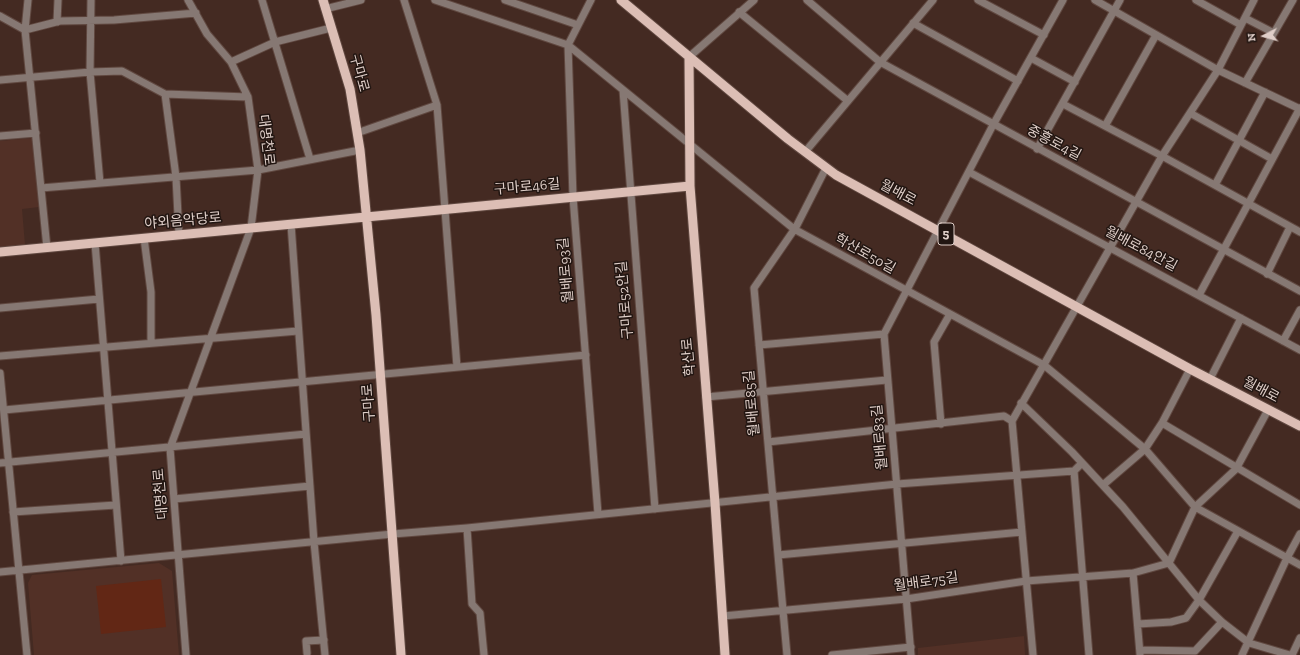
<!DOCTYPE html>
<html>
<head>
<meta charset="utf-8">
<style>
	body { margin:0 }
	#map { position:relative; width:1300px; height:655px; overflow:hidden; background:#442a22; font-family:"Zilla Slab",serif }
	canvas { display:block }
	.north { position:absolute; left:1244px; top:16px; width:40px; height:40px; -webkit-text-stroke:3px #221612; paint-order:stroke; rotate:264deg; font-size:11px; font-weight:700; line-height:16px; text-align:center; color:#dfcec8 }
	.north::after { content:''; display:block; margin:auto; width:14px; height:18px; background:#dfcec8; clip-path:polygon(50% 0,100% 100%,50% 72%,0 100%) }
</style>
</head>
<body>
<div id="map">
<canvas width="1300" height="655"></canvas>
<div class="north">N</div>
</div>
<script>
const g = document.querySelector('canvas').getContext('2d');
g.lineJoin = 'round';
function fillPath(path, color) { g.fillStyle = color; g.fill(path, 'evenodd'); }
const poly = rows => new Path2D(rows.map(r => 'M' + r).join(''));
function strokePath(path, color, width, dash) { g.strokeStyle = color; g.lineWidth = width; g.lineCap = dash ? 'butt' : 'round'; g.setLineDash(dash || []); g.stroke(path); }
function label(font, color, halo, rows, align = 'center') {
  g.font = font + ' "Zilla Slab","Noto Sans KR",serif'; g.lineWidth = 3; g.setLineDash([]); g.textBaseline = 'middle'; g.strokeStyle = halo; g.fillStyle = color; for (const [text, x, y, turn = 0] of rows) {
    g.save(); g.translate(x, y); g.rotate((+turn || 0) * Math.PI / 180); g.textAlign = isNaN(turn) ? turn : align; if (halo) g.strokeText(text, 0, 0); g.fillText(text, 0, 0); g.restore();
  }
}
fillPath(poly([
	[32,138,39,207,22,209,25,245,0,247,0,141],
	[159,563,172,571,179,655,34,655,28,583,32,575],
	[1024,636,1025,655,918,655,918,648]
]), '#523026');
fillPath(poly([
	[161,579,166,627,101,634,96,586]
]), '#622715');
const minor = poly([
	[28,0,25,30,47,248],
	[91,0,90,72,100,183],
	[262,0,310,159],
	[404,0,437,105,457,367],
	[435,0,568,45,794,229,1044,365,1145,449,1195,507,1300,565],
	[505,0,578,25],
	[591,0,568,45,573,197,598,514],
	[807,0,880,62,1300,291],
	[978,0,1044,35],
	[1095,0,1218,70,1300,109],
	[1196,0,1241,25],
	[325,9,361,0],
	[739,12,848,101],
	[0,16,25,30,60,21,114,20,196,13],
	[1245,18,1274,33],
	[57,22,58,0],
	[913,23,1018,81],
	[689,57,754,0],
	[1031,58,1075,82],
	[231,62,275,42,331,28],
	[0,80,90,72,122,71,165,94,248,97],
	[1245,83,1293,0],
	[623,90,655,509],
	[165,94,176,177,179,235],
	[1063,104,1162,156,1300,232],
	[1190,113,1272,159],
	[1105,126,1156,35],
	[357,133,437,105],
	[0,136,36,133],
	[1037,149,1120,0],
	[805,152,933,0],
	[969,172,1300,350],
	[1215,185,1265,92],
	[41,188,258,170,360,150],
	[291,224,314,542,325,655],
	[144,238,151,292,151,343],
	[95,243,121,561],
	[1267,274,1290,227],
	[1199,295,1300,108],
	[0,308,99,299],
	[1283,341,1300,310],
	[759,345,884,334],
	[0,356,298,331],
	[0,373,27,655],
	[1210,379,1241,318],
	[706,397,887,380],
	[1021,403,1072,452,1123,507,1199,600,1222,622,1249,643,1290,655],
	[4,410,586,355],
	[1162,423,1300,505],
	[941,424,934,342,950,314],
	[768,442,1004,416,1012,421],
	[0,463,306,434],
	[1074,471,1089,655],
	[1103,485,1145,449,1162,423,1190,369],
	[174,499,310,486],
	[13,512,116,505],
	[467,528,472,604,480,613,484,655],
	[778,555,1022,532],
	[0,572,393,534,467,528,897,484,1074,471,1082,463],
	[1133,573,1140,654],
	[723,616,906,599,1026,581,1133,573,1169,563,1195,507,1236,469,1268,410],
	[1138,624,1171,622,1186,618,1199,600,1238,531],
	[1140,650,1195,651,1222,622],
	[307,653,306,641,324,640],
	[186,655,170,448,251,228,258,170,248,97,231,62,207,34,188,0],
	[787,655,754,288,796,227,826,168],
	[832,655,911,647],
	[911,655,884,334,993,125,1063,0],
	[1033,655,1012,421,1162,156,1218,70,1254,0],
	[1242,655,1287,558,1300,534],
	[1292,655,1300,638]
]);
const major = poly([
	[323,0,350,89,360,150,376,315,401,655],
	[621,0,788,139,836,175,1190,369,1300,426],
	[689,57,690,186,715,503,725,655],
	[0,252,690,186]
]);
strokePath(minor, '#604840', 9);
strokePath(major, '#604840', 11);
strokePath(minor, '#867873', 7);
strokePath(major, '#dcbeb5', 9);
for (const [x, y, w] of [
	[946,234,16]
]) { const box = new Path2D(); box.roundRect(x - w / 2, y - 11, w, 22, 3); g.fillStyle = '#221612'; g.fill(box); strokePath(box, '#dfcec8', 1); }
label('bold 13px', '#dfcec8', null, [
	["5",946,234]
]);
label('14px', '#dfcec8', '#221612', [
	["구마로",359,73,75],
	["대명천로",266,140,83],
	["중흥로4길",1054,143,28],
	["구마로46길",527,187,-5],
	["월배로",898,193,28],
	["야외음악당로",183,221,-5],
	["월배로84안길",1141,249,28],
	["학산로50길",865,254,29],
	["월배로93길",566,270,-95],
	["구마로52안길",625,300,-95],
	["학산로",689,357,-95],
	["월배로",1261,390,28],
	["구마로",369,403,-94],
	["월배로85길",752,403,-95],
	["월배로83길",880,437,-95],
	["대명천로",161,494,-95],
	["월배로75길",926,582,-8]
]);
</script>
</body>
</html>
